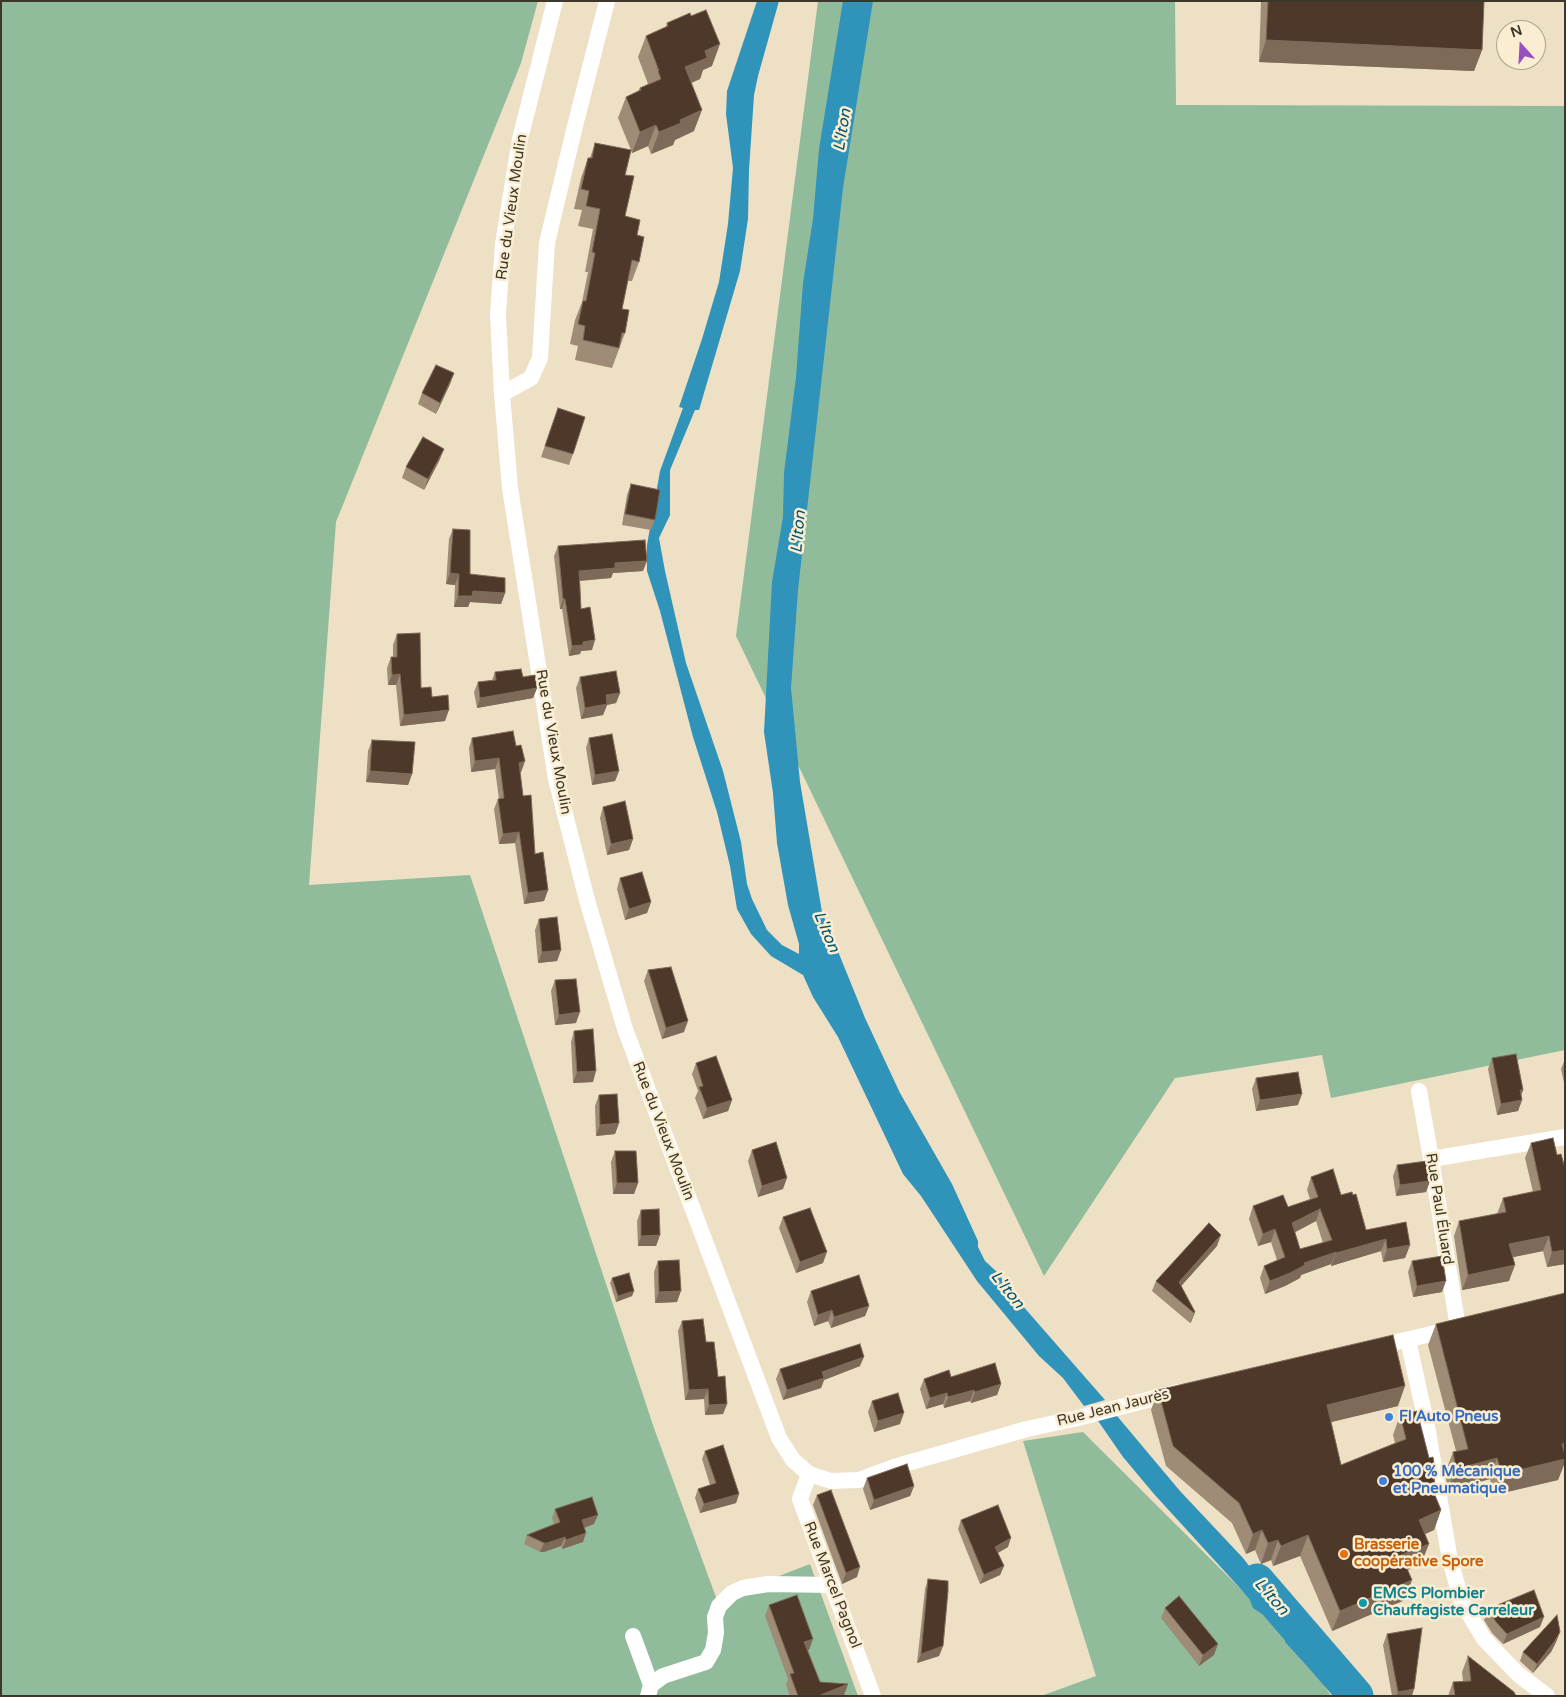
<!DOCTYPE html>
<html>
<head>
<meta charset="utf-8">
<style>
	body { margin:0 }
	#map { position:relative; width:1566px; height:1697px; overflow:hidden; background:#ede0c4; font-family:"Varela Round",sans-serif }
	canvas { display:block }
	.frame { position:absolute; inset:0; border:2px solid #3c362b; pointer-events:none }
	.north { position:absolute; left:1496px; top:20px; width:50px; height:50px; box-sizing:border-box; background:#faedd1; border:1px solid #aea48f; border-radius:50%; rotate:341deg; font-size:14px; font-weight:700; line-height:20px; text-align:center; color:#3c362b }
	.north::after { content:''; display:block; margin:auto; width:18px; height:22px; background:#994fc2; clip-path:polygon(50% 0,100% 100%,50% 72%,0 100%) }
</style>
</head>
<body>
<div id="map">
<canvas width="1566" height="1697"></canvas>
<div class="frame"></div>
<div class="north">N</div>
</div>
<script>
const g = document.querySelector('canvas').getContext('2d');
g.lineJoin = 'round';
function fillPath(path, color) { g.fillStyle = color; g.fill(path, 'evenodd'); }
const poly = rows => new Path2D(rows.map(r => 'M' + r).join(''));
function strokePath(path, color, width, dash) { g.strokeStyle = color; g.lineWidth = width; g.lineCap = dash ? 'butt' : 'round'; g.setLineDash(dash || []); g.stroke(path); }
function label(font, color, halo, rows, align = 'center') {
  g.font = font + ' "Varela Round",sans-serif'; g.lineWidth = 5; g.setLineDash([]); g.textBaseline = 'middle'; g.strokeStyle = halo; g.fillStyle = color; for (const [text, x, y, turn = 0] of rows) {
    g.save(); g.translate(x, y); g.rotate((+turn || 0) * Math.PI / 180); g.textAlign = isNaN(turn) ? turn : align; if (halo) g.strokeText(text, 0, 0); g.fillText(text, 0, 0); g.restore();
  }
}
fillPath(poly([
	[1,1,538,1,521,63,336,522,309,885,470,875,655,1431,717,1600,810,1564,858,1696,1,1696],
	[818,1,1175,1,1176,105,1565,106,1565,1050,1331,1098,1322,1055,1175,1078,1044,1276,736,636],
	[1083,1432,1302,1650,1331,1696,1041,1696,1096,1676,1023,1441]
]), '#90bc9c');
fillPath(poly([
	[757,1,779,1,758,76,754,95,749,170,748,219,740,271,699,410,695,410,670,470,670,515,659,538,665,571,686,663,723,771,741,842,747,884,752,899,767,930,782,945,799,954,799,944,788,905,777,843,773,793,764,732,772,582,783,517,784,473,796,377,803,283,813,219,819,149,843,1,873,1,843,188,798,590,791,688,800,782,822,912,865,1018,900,1093,952,1184,978,1241,978,1247,985,1261,997,1272,1015,1297,1105,1400,1084,1406,1063,1378,1039,1356,977,1281,921,1196,903,1174,838,1037,813,997,803,975,771,956,751,934,737,909,730,866,717,812,693,737,660,611,647,571,647,545,660,471,683,408,679,407,702,339,719,282,728,224,733,168,726,114,727,91],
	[1112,1410,1180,1491,1243,1558,1283,1609,1295,1628,1358,1696,1335,1696,1285,1642,1286,1636,1268,1611,1262,1614,1253,1608,1249,1598,1154,1494,1123,1457,1094,1415]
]), '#2f93ba');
strokePath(poly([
	[1257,1581,1356,1696]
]), '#2f93ba', 35);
strokePath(poly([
	[555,1,520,139,503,244,498,314,502,394,510,488,556,779,587,900,625,1029,779,1438,793,1460,809,1474,831,1481,859,1480,894,1467,1027,1429,1078,1418,1178,1392],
	[502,394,531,378,540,358,547,243,575,126,607,1],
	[1419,1091,1431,1159,1458,1328],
	[1431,1159,1565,1137],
	[1408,1340,1427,1426,1450,1560,1462,1602,1484,1639,1519,1675,1547,1696],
	[1375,1347,1453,1329],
	[809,1474,800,1499,873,1696],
	[633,1636,651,1685],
	[648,1696,651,1685,663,1676,706,1662,713,1650,716,1633,715,1617,719,1606,732,1593,743,1588,768,1584,832,1585]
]), '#fff', 16);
fillPath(poly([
	[1261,1,1484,1,1482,50,1474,71,1259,62],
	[667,23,712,66,703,70,700,79,691,83,694,131,675,140,673,145,651,154,648,146,632,153,631,151,625,175,625,216,637,235,639,262,632,281,628,281,622,309,625,333,612,368,575,360,578,346,570,344,575,320,582,302,588,272,585,272,593,229,578,226,582,210,574,209,581,178,588,158,590,158,595,143,631,150,618,118,626,97,638,91,640,88,648,84,638,57,646,36,666,27],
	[454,373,450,384,436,414,418,404,422,393],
	[558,408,573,454,569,465,541,457],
	[440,459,424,490,402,478,406,467],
	[631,484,655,520,651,530,622,525,627,495],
	[453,529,470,574,505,593,501,604,470,602,468,607,454,607,455,585,446,584,449,539],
	[558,546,643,571,613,573,611,578,580,581,581,609,592,650,581,651,580,654,569,656,562,609,560,609,554,556],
	[397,634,421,688,432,697,445,721,400,726,396,685,388,685,387,668,391,657,393,657,393,645],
	[495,672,523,677,537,688,533,698,477,708,474,692,478,682,492,680],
	[580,677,620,693,616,703,607,705,603,715,581,719,576,688],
	[472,738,516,746,525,761,521,772,520,772,523,796,535,854,548,890,544,901,524,904,515,843,499,844,494,809,498,799,499,799,495,769,471,772,469,748],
	[589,738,619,771,615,781,592,785,586,748],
	[372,740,412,774,408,785,366,782,368,751],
	[603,807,633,839,629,850,607,855,600,818],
	[620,878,651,902,647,913,625,920,617,889],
	[539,919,561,950,557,961,538,963,535,930],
	[648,970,684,1032,662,1039,644,981],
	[555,980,576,1023,555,1025,551,991],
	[574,1031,593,1082,573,1083,571,1042],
	[1492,1058,1523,1090,1521,1096,1522,1100,1518,1111,1497,1115,1488,1069],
	[1565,1059,1565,1087,1561,1069],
	[696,1063,732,1100,728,1111,703,1119,695,1098,698,1091,692,1074],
	[1256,1078,1298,1105,1256,1111,1252,1089],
	[599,1095,619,1123,615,1134,596,1136,595,1106],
	[1531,1143,1557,1155,1565,1168,1565,1264,1547,1267,1543,1251,1513,1257,1509,1281,1462,1290,1454,1236,1459,1221,1497,1214,1503,1198,1533,1192,1525,1158],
	[752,1150,783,1189,758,1197,748,1161],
	[615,1151,638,1183,634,1194,613,1194,611,1162],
	[1397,1165,1430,1181,1426,1192,1396,1196,1393,1176],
	[1311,1177,1341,1195,1366,1230,1410,1245,1405,1258,1383,1262,1381,1251,1331,1266,1331,1264,1301,1275,1300,1278,1285,1286,1265,1294,1260,1278,1264,1266,1277,1260,1271,1242,1258,1246,1249,1219,1253,1206,1288,1207,1310,1199,1307,1190],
	[1316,1221,1323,1243,1300,1249,1295,1232],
	[641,1210,660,1235,656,1246,638,1246,637,1221],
	[783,1217,823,1263,796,1273,779,1228],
	[1217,1246,1181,1286,1195,1312,1191,1322,1190,1323,1152,1291,1156,1281],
	[658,1261,677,1302,655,1303,654,1272],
	[1412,1261,1442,1292,1413,1297,1408,1272],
	[612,1278,634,1291,632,1296,616,1302,610,1283],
	[811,1291,869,1306,865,1316,831,1328,828,1321,814,1326,807,1302],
	[1565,1293,1565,1462,1558,1480,1494,1495,1490,1479,1448,1490,1445,1473,1453,1452,1456,1451,1428,1345,1436,1324],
	[682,1321,706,1342,727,1404,723,1414,705,1415,704,1399,685,1400,678,1331],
	[860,1366,824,1380,821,1388,783,1400,776,1379,780,1369],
	[951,1377,1001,1384,997,1395,971,1403,970,1401,944,1408,943,1404,926,1409,920,1389,924,1379],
	[1158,1390,1398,1406,1331,1422,1341,1465,1395,1443,1393,1435,1400,1415,1429,1458,1436,1475,1434,1480,1432,1490,1441,1510,1434,1530,1425,1534,1421,1564,1408,1570,1405,1600,1332,1631,1300,1556,1273,1566,1271,1560,1261,1564,1255,1550,1246,1554,1232,1523,1166,1466,1151,1410],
	[872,1401,900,1424,874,1432,868,1412],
	[705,1451,739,1494,736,1503,700,1513,695,1498,698,1489,710,1485,702,1459],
	[867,1478,914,1486,910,1496,870,1510,863,1489],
	[817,1495,857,1577,842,1584,813,1505],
	[555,1509,594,1524,584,1528,583,1542,562,1549,561,1546,544,1552,540,1552,524,1544,527,1535,554,1524,552,1518],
	[961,1520,1008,1547,998,1553,1004,1566,1000,1575,980,1584,958,1529],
	[928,1579,943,1646,939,1656,917,1663,925,1589],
	[769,1605,809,1650,808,1650,820,1682,848,1684,844,1695,842,1696,790,1696,786,1685,788,1679,765,1616],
	[1165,1608,1214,1655,1199,1666,1161,1618],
	[1488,1609,1540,1627,1503,1644,1492,1633,1484,1620],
	[1560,1632,1556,1642,1551,1652,1533,1673,1520,1661,1523,1652],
	[1387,1634,1412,1696,1392,1696,1383,1645],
	[1468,1656,1516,1696,1448,1696,1453,1682,1463,1681,1462,1672]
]), '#9e8c76');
fillPath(poly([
	[1266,40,1482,50,1474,71,1259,62],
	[720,44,712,66,703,70,700,79,677,89,685,67,705,51],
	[702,110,694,131,675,140,673,145,651,154,659,132,680,120],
	[656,125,648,146,632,153,640,132],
	[454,373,450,384,436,414,440,403],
	[444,449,440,459,424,490,428,479],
	[647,561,643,571,613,573,611,578,576,581,579,571,615,563],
	[450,573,459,574,455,585,446,584],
	[473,591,505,593,501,604,470,602,468,607,454,607,458,596],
	[563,599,565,599,562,609,560,609],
	[595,640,592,650,581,651,580,654,569,656,572,646,583,642],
	[400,674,396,685,388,685,392,675],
	[537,688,533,698,477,708,480,698],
	[620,693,616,703,607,705,603,715,581,719,585,708,606,695],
	[449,710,445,721,400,726,404,715],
	[499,758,495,769,471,772,475,761],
	[525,761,521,772,515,774,519,763],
	[370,771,412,774,408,785,366,782],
	[619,771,615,781,592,785,595,775],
	[519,832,515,843,499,844,503,834],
	[633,839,629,850,607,855,611,844],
	[548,890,544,901,524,904,528,893],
	[651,902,647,913,625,920,629,909],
	[561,950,557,961,538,963,542,952],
	[580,1012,576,1023,555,1025,559,1015],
	[688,1021,684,1032,662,1039,666,1028],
	[596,1071,593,1082,573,1083,577,1072],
	[1520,1090,1523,1090,1519,1100,1522,1100,1518,1111,1497,1115,1501,1104],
	[1302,1094,1298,1105,1256,1111,1260,1100],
	[732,1100,728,1111,703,1119,707,1108],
	[619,1123,615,1134,596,1136,600,1125],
	[787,1178,783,1189,758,1197,762,1186],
	[1430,1181,1426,1192,1396,1196,1400,1185],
	[617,1183,638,1183,634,1194,613,1194],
	[1320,1209,1316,1221,1288,1236,1292,1223],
	[1275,1229,1271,1242,1258,1246,1263,1234],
	[660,1235,656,1246,638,1246,641,1236],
	[1221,1235,1217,1246,1175,1293,1179,1282],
	[1549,1236,1543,1251,1504,1259,1509,1244],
	[1386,1239,1381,1251,1331,1266,1336,1253],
	[1410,1245,1405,1258,1383,1262,1387,1249],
	[1565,1250,1565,1264,1547,1267,1552,1252],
	[827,1252,823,1263,796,1273,800,1262],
	[1336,1252,1331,1264,1301,1275,1300,1278,1285,1286,1265,1294,1270,1281,1304,1263],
	[1515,1265,1509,1281,1462,1290,1468,1275],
	[1446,1281,1442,1292,1413,1297,1417,1286],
	[634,1291,632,1296,616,1302,618,1296],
	[681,1291,677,1302,655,1303,659,1292],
	[869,1306,865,1316,831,1328,834,1317],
	[832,1310,828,1321,814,1326,818,1315],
	[1195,1312,1191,1322,1190,1323,1194,1313],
	[864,1357,860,1366,824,1380,821,1388,783,1400,787,1390,822,1372],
	[1001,1384,997,1395,971,1403,975,1392],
	[1405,1386,1398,1406,1319,1425,1327,1405],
	[708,1389,704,1399,685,1400,689,1390],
	[974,1390,970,1401,944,1408,948,1397],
	[947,1393,943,1404,926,1409,930,1398],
	[727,1404,723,1414,705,1415,709,1405],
	[904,1413,900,1424,874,1432,878,1421],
	[1565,1443,1565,1462,1558,1480,1494,1495,1502,1474],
	[1497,1458,1490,1479,1448,1490,1456,1469],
	[1433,1475,1436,1475,1433,1483,1435,1483,1427,1503,1422,1504],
	[914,1486,910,1496,870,1510,874,1500],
	[739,1494,736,1503,700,1513,704,1504],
	[1441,1510,1434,1530,1412,1540,1419,1520],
	[598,1515,594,1524,578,1530,582,1520],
	[1262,1530,1255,1550,1246,1554,1253,1534],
	[586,1533,583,1542,562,1549,566,1540],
	[1308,1535,1300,1556,1273,1566,1281,1546],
	[565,1537,561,1546,544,1552,540,1552,544,1543],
	[1011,1538,1008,1547,992,1556,995,1547],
	[1278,1540,1271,1560,1261,1564,1268,1543],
	[1429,1544,1421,1564,1394,1575,1401,1555],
	[1004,1566,1000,1575,980,1584,984,1575],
	[860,1567,857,1577,842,1584,846,1573],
	[1412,1580,1405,1600,1332,1631,1340,1611],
	[1544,1617,1540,1627,1503,1644,1507,1634],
	[1560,1632,1556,1642,1551,1652,1533,1673,1537,1664],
	[813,1639,809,1650,800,1653,804,1642],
	[1218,1644,1214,1655,1199,1666,1203,1655],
	[943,1646,939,1656,917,1663,921,1654],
	[848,1684,844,1695,842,1696,818,1696],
	[1414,1689,1412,1696,1396,1696,1398,1692]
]), '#7e6a58');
const building = poly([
	[1268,1,1484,1,1482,50,1266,40,1268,1],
	[706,10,720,44,705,51,707,58,685,67,702,110,680,120,681,123,659,132,656,125,640,132,626,97,641,90,640,88,661,79,658,71,659,71,646,36,668,26,667,23,690,13,691,16,706,10],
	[595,143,631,150,625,175,634,176,625,216,640,220,637,235,644,237,639,262,632,260,622,309,629,310,625,333,622,333,619,348,583,340,585,326,578,324,583,301,586,301,595,253,592,252,600,209,586,206,589,191,581,189,588,158,592,158,595,143],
	[436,365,454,373,440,403,422,393,436,365],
	[558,408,585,417,573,454,545,446,558,408],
	[423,437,444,449,428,479,406,467,423,437],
	[631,484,660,490,655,520,625,514,631,484],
	[453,529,470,530,470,574,505,578,505,593,473,591,472,596,458,596,459,574,450,573,453,529],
	[645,540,647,561,615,563,615,568,579,571,581,609,590,607,595,640,583,642,583,645,572,646,565,599,563,599,558,546,645,540],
	[420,633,421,688,431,687,432,697,448,695,449,710,404,715,400,674,392,675,391,657,397,657,397,634,420,633],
	[521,669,523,677,535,675,537,688,480,698,478,682,496,680,495,672,521,669],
	[616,671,620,693,606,695,607,704,585,708,580,677,616,671],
	[513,731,516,746,521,745,525,761,519,763,523,796,531,795,535,854,543,852,548,890,528,893,519,832,503,834,498,799,504,798,499,758,475,761,472,738,513,731],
	[612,734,619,771,595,775,589,738,612,734],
	[372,740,415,742,412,774,370,771,372,740],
	[625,801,633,839,611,844,603,807,625,801],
	[642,872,651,902,629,909,620,878,642,872],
	[557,917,561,950,542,952,539,919,557,917],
	[671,967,688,1021,666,1028,648,970,671,967],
	[576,979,580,1012,559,1015,555,980,576,979],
	[593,1029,596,1071,577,1072,574,1031,593,1029],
	[1516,1054,1523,1090,1520,1090,1522,1100,1501,1104,1492,1058,1516,1054],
	[716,1056,732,1100,707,1108,699,1087,703,1086,696,1063,716,1056],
	[1298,1072,1302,1094,1260,1100,1256,1078,1298,1072],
	[617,1094,619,1123,600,1125,599,1095,617,1094],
	[1553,1138,1557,1155,1561,1154,1565,1168,1565,1250,1552,1252,1549,1236,1509,1244,1515,1265,1468,1275,1459,1221,1506,1212,1503,1198,1541,1190,1531,1143,1553,1138],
	[776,1142,787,1178,762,1186,752,1150,776,1142],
	[615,1151,636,1151,638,1183,617,1183,615,1151],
	[1427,1161,1430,1181,1400,1185,1397,1165,1427,1161],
	[1333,1169,1341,1195,1352,1192,1353,1195,1356,1194,1366,1230,1406,1222,1410,1245,1387,1249,1386,1239,1336,1253,1336,1252,1304,1263,1305,1265,1290,1273,1270,1281,1264,1266,1285,1257,1275,1229,1263,1234,1253,1206,1283,1195,1288,1207,1318,1197,1311,1177,1333,1169],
	[1320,1209,1332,1240,1300,1249,1292,1223,1320,1209],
	[810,1208,827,1252,800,1262,783,1217,810,1208],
	[659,1209,660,1235,641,1236,641,1210,659,1209],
	[1209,1223,1221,1235,1179,1282,1195,1312,1194,1313,1156,1281,1209,1223],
	[1442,1256,1446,1281,1417,1286,1412,1261,1442,1256],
	[679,1260,681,1291,659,1292,658,1261,679,1260],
	[629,1273,634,1291,618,1296,612,1278,629,1273],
	[859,1275,869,1306,834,1317,832,1310,818,1315,811,1291,859,1275],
	[1565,1293,1565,1443,1562,1444,1565,1455,1565,1459,1502,1474,1497,1458,1456,1469,1453,1452,1468,1449,1436,1324,1565,1293],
	[703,1319,706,1342,714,1342,718,1377,725,1376,727,1404,709,1405,708,1389,689,1390,682,1321,703,1319],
	[1393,1335,1405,1386,1327,1405,1341,1465,1406,1439,1400,1415,1417,1411,1429,1458,1433,1457,1436,1475,1433,1475,1435,1483,1430,1483,1441,1510,1419,1520,1429,1544,1401,1555,1412,1580,1340,1611,1308,1535,1281,1546,1278,1540,1268,1543,1262,1530,1253,1534,1239,1503,1173,1446,1158,1390,1393,1335],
	[860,1344,864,1357,822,1372,824,1378,787,1390,780,1369,860,1344],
	[995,1363,1001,1384,975,1392,974,1390,948,1397,947,1393,930,1398,924,1379,949,1370,951,1377,995,1363],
	[898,1393,904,1413,878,1421,872,1401,898,1393],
	[723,1445,739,1494,704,1504,698,1489,716,1483,705,1451,723,1445],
	[907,1464,914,1486,874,1500,867,1478,907,1464],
	[831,1490,860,1567,846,1573,817,1495,831,1490],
	[592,1497,598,1515,582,1520,586,1533,566,1540,565,1537,547,1543,544,1543,527,1535,560,1522,555,1509,592,1497],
	[998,1505,1011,1538,995,1547,1004,1566,984,1575,961,1520,998,1505],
	[928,1579,948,1581,948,1591,943,1646,921,1654,928,1579],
	[1534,1590,1544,1617,1507,1634,1496,1622,1488,1609,1534,1590],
	[797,1595,813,1639,804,1642,820,1682,848,1684,818,1696,798,1696,790,1674,794,1673,769,1605,797,1595],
	[1179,1596,1218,1644,1203,1655,1165,1608,1179,1596],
	[1557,1615,1560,1632,1554,1642,1537,1664,1523,1652,1557,1615],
	[1422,1628,1414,1689,1398,1692,1387,1634,1422,1628],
	[1468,1656,1514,1692,1516,1696,1455,1696,1453,1682,1471,1681,1468,1656]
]);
fillPath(building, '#4e3829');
strokePath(building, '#7e6a58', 1);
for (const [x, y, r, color] of [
	[1389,1417,5,"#3f7fe0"],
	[1383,1481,5,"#3f7fe0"],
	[1344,1554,5,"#e8710a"],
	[1363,1603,5,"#0f9aa8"]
]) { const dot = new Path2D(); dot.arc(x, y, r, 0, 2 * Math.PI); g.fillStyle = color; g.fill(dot); strokePath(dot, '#faedd1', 2); }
label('15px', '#3c362b', '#faedd1', [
	["Rue du Vieux Moulin",512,207,-82],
	["Rue du Vieux Moulin",553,742,80],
	["Rue du Vieux Moulin",663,1131,69],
	["Rue Paul Éluard",1439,1209,81],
	["Rue Jean Jaurès",1113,1408,-14],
	["Rue Marcel Pagnol",832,1585,69]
]);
label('bold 15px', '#366cbe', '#faedd1', [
	["Fl Auto Pneus",1399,1417],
	["100 % Mécanique",1393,1472],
	["et Pneumatique",1393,1489]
], 'left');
label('bold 15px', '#c56008', '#faedd1', [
	["Brasserie",1354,1545],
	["coopérative Spore",1354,1562]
], 'left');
label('bold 15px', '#0d838f', '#faedd1', [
	["EMCS Plombier",1373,1594],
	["Chauffagiste Carreleur",1373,1611]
], 'left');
label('italic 16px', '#005470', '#faedd1', [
	["L'Iton",843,130,-81],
	["L'Iton",799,532,-85],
	["L'Iton",826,932,67],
	["L'Iton",1007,1290,51],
	["L'Iton",1271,1597,49]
]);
</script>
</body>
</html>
